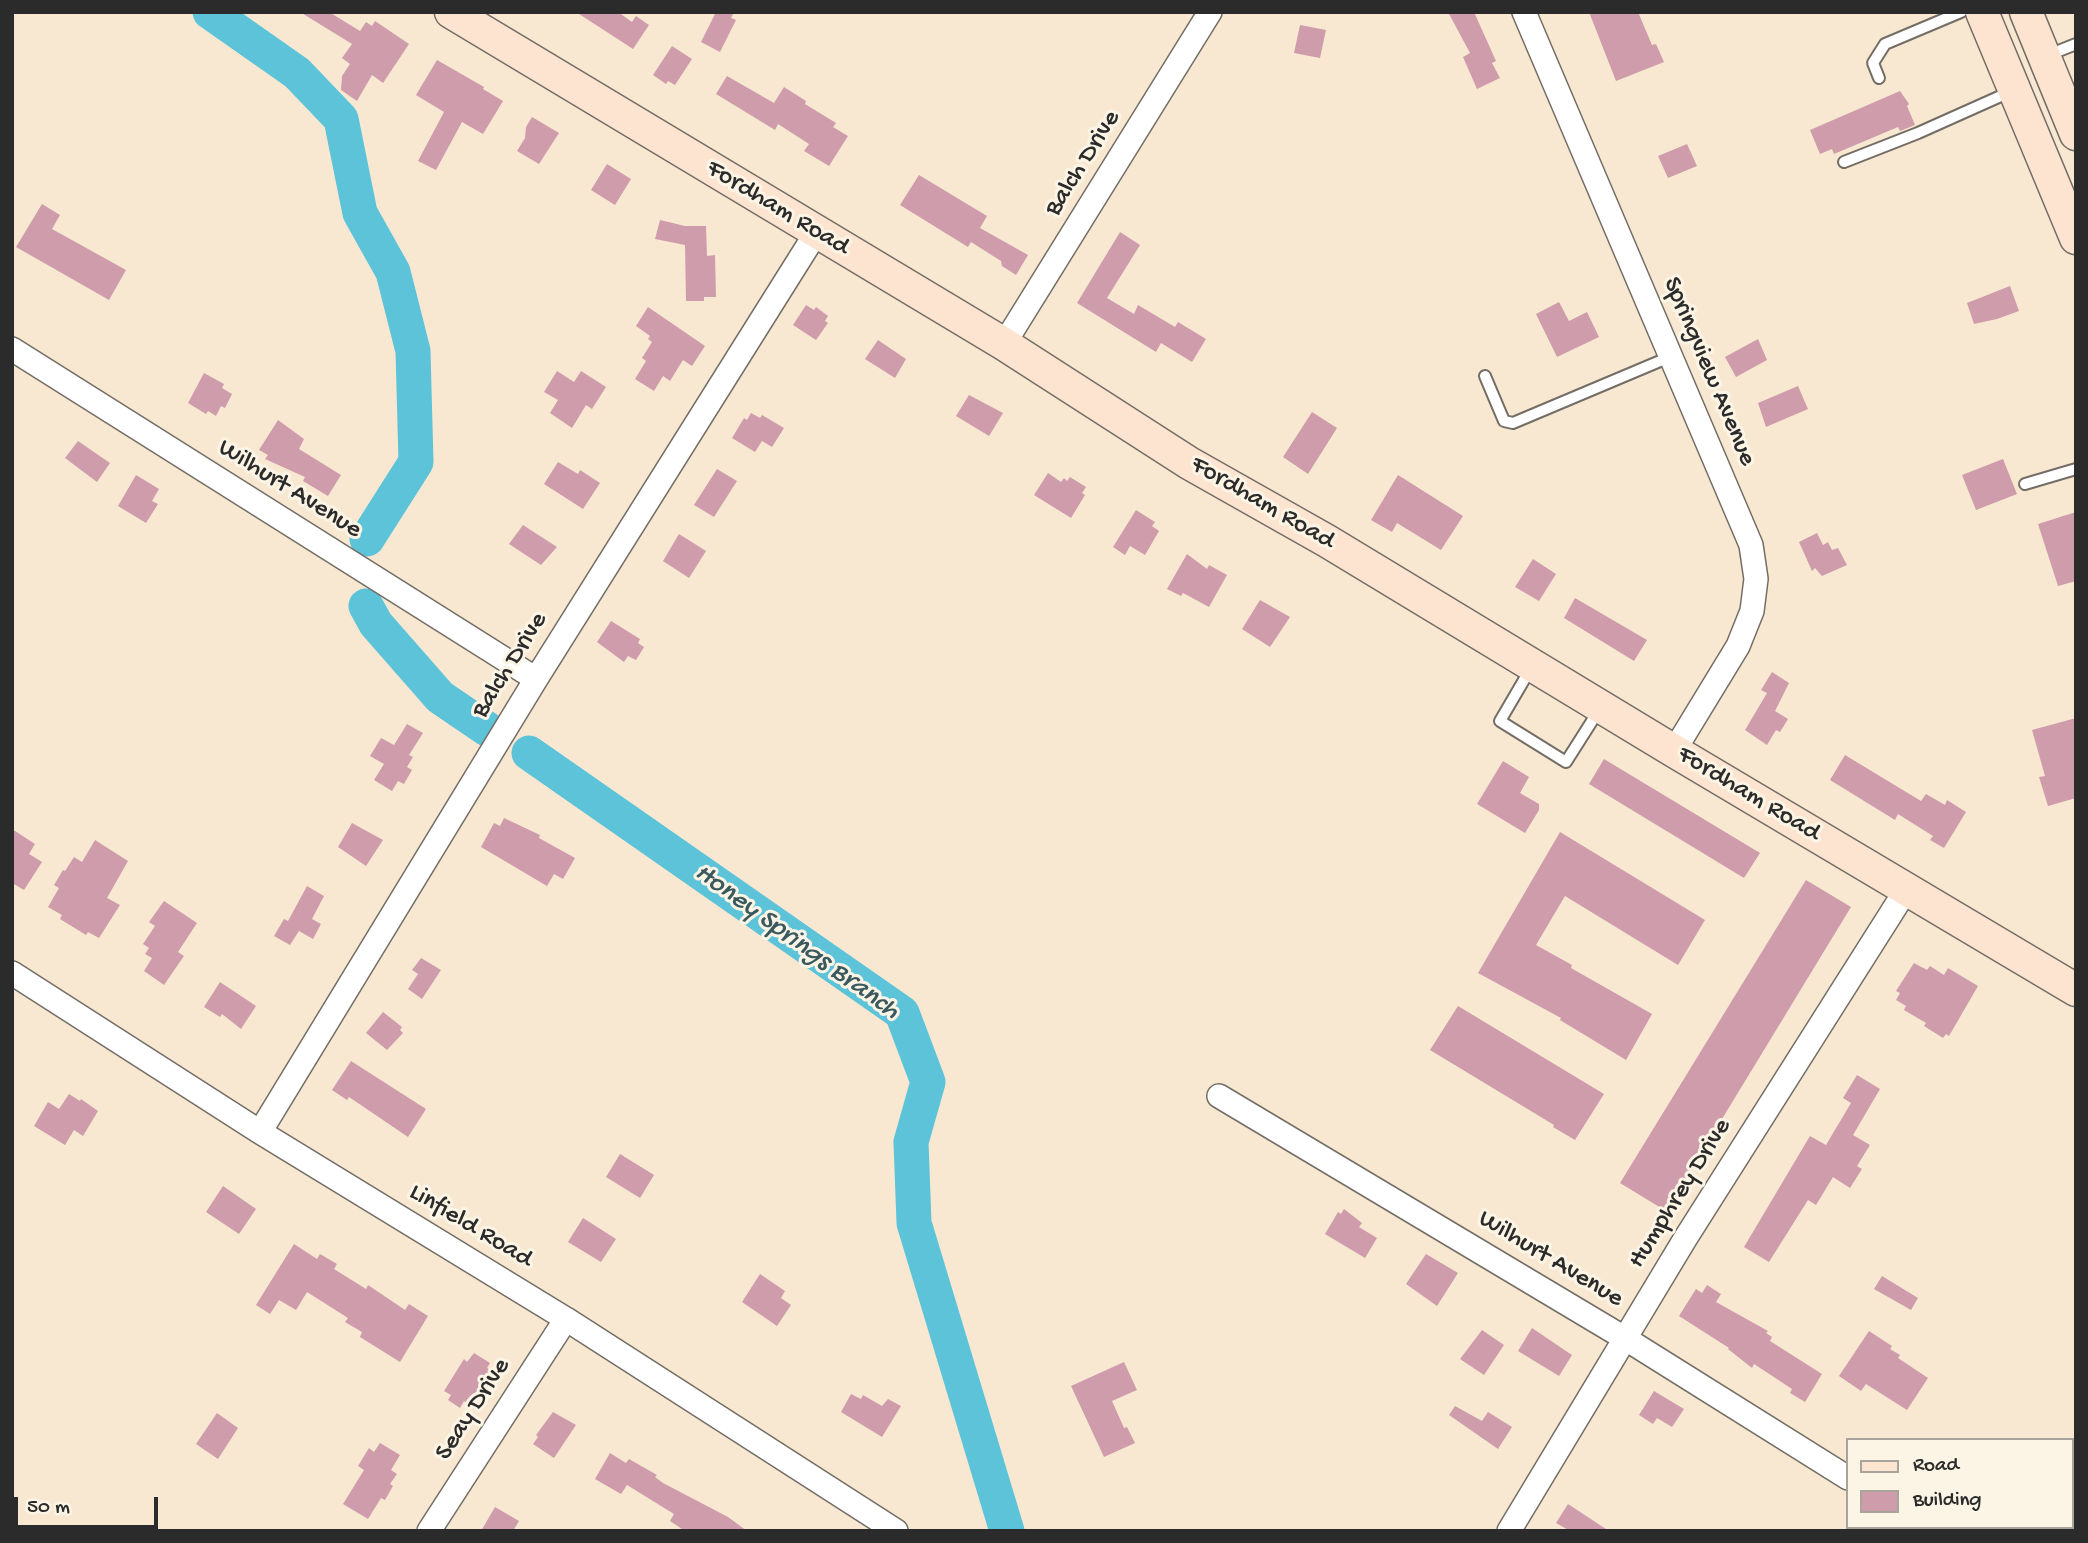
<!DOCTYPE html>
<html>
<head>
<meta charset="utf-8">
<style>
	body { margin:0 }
	#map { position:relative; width:2088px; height:1543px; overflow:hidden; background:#f8e8d2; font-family:"Gochi Hand",sans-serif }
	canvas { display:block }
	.frame { position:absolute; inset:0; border:14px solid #2b2b2b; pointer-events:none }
	.legend { position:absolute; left:1846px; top:1438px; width:228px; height:91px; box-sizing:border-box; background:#fcf5e5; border:2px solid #a8a49b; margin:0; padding:9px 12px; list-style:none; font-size:21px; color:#2b2b2b }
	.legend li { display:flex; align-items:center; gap:14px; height:35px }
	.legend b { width:35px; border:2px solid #a8a49b }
	.scale { position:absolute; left:14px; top:1497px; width:144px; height:32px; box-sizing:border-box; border:4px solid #2b2b2b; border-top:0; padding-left:9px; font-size:21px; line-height:24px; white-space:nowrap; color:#2b2b2b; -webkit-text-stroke:5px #fcf5e5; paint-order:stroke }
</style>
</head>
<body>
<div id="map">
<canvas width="2088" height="1543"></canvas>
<div class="frame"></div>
<ul class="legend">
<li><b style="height:9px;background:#fde4d1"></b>Road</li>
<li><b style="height:19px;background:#ce9cab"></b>Building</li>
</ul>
<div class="scale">50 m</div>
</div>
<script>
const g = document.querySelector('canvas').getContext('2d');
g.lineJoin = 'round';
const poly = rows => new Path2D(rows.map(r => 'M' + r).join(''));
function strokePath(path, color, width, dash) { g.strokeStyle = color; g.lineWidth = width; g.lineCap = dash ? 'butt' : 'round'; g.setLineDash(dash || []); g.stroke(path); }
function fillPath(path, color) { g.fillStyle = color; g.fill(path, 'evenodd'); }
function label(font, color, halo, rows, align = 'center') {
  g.font = font + ' "Gochi Hand",sans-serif'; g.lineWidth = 6; g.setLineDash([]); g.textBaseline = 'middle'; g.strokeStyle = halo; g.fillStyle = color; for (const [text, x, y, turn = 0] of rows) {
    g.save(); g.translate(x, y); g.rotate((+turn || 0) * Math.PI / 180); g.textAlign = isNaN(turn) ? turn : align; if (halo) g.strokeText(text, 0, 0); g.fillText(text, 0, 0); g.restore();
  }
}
strokePath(poly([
	[210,12,297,73,341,119,360,213,393,272,413,351,416,462,367,539],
	[366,606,376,624,440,697,487,729],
	[529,753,902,1013,928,1082,911,1142,914,1223,1007,1531]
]), '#5cc3d9', 35);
fillPath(poly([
	[300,12,329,12,360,31,366,22,372,26,375,21,409,44,383,83,372,75,357,101,341,90,342,76,350,64,342,58,352,44],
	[576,12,618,12,632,22,636,16,649,25,633,49],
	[716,12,734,12,731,18,736,20,720,52,701,42],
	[1448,12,1474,12,1496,61,1492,63,1500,78,1477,89,1463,57,1470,53],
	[1589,12,1638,12,1652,45,1656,44,1664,62,1616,81],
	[1300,25,1326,30,1320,58,1294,53],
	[672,46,692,59,675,85,668,81,666,84,653,75],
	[437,60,484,87,483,89,503,101,483,134,462,122,436,170,418,161,444,112,416,95],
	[727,76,774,103,784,87,806,101,805,104,836,123,833,127,848,136,829,166,804,151,809,144,778,124,775,130,716,94],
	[1900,91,1909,104,1907,106,1915,125,1900,131,1898,127,1834,154,1832,149,1820,154,1810,130],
	[532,117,559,133,539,164,517,151,525,138,526,127],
	[1687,144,1697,166,1668,178,1658,156],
	[607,164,631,179,615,205,591,190],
	[919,175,987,216,980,228,1028,255,1016,275,1002,266,1001,261,971,242,968,247,900,205],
	[42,204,60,215,52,229,126,270,109,300,16,247],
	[660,220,685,226,706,226,707,256,715,255,716,297,704,297,704,301,686,301,685,245,655,239],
	[1120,232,1140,245,1107,298,1134,314,1138,305,1175,327,1178,322,1206,339,1192,362,1161,343,1156,352,1077,303],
	[2010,286,2019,311,1997,319,1974,324,1967,303],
	[1559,302,1569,321,1587,312,1599,337,1557,357,1536,314],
	[806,305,814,310,816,307,828,316,825,321,828,323,816,340,793,325],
	[648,307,705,346,692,366,683,360,670,381,663,376,654,391,635,379,646,361,642,358,652,342,648,339,650,336,636,326],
	[1758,339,1767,360,1736,377,1725,357],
	[878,340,906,359,895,378,865,359],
	[557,371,574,382,581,371,606,387,592,409,586,405,572,428,550,413,558,400,544,392],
	[204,373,224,384,222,388,232,394,225,408,221,406,216,416,208,411,206,414,188,403],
	[1798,386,1808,409,1766,427,1758,403],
	[969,395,1003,413,989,436,956,416],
	[1312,412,1337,428,1308,474,1283,457],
	[751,413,760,418,762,415,784,428,772,447,762,441,755,452,732,438,744,418,747,420],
	[278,420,304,439,299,449,341,475,328,496,303,481,305,477,265,459,268,455,259,450],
	[78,441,110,463,97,482,65,458],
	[2003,459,2017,494,1976,510,1962,475],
	[558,462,578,474,580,470,600,483,583,509,544,484],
	[717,469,737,481,714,517,694,505],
	[1048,473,1061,482,1064,478,1067,481,1070,477,1086,487,1082,493,1085,495,1071,518,1034,495],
	[136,475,159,489,152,501,158,504,146,523,118,506],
	[1398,475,1463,516,1441,550,1397,523,1392,532,1371,520],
	[1136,510,1155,522,1152,526,1159,531,1145,555,1130,546,1125,555,1113,547],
	[2076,512,2076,581,2058,586,2038,524],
	[523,525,557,547,541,565,509,544],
	[1817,533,1823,545,1828,542,1832,550,1838,548,1847,565,1822,576,1815,568,1812,571,1799,542],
	[679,534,706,551,689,578,663,561],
	[1187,554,1207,569,1209,565,1227,575,1209,607,1183,593,1181,596,1167,589],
	[1533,559,1556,574,1539,601,1515,587],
	[1575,598,1647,640,1634,661,1564,618],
	[1260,600,1290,617,1270,647,1242,629],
	[611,621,640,639,638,643,644,647,636,660,628,656,624,662,597,642],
	[1772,672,1789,683,1775,711,1788,719,1780,732,1776,730,1767,745,1745,730,1767,693,1761,690],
	[2076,718,2076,798,2048,806,2039,777,2045,776,2032,730],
	[407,724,423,733,409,755,413,757,407,767,412,770,404,784,398,781,392,791,374,780,384,764,370,756,381,738,394,745],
	[1845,755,1921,801,1926,794,1945,805,1947,800,1966,812,1944,848,1930,840,1933,836,1898,814,1895,820,1830,780],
	[1604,759,1760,853,1744,878,1589,784],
	[1503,761,1529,777,1520,793,1539,804,1539,810,1525,833,1477,804],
	[504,818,540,835,539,838,575,858,563,879,554,874,547,886,481,847,494,823,500,826],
	[352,823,383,840,366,866,338,847],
	[12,829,35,844,29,854,42,862,24,890,12,883],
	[1560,832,1705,920,1678,965,1565,896,1536,945,1572,965,1571,968,1652,1014,1626,1060,1560,1020,1561,1018,1478,973],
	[95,840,128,861,107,898,120,905,99,938,88,932,86,935,60,919,62,915,48,907,59,888,54,885,63,870,65,871,74,857,82,862],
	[1806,880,1851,907,1666,1211,1620,1183],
	[307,886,324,896,312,919,321,924,313,939,299,931,290,945,274,936,284,919,288,921],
	[164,901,197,923,178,952,184,956,164,985,144,971,152,958,145,954,149,948,143,944,155,926,149,922],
	[421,958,441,970,422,999,408,989,418,974,412,970],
	[1914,963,1927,970,1930,966,1944,975,1948,968,1978,986,1949,1036,1946,1034,1943,1038,1924,1026,1926,1023,1904,1010,1906,1006,1896,1000,1900,993,1896,991],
	[220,982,256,1006,241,1029,222,1014,220,1017,204,1007],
	[1458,1006,1604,1094,1575,1140,1553,1127,1554,1125,1430,1050],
	[383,1012,402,1027,400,1030,403,1033,387,1050,366,1033],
	[351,1061,426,1109,408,1137,349,1097,347,1100,332,1090],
	[1857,1075,1880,1089,1853,1135,1870,1145,1857,1166,1862,1169,1850,1188,1833,1177,1816,1205,1808,1200,1769,1262,1744,1247,1810,1136,1826,1145,1851,1103,1843,1098],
	[69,1094,80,1101,81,1099,98,1111,83,1136,74,1130,65,1145,34,1126,48,1102,59,1109],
	[620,1154,654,1175,640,1198,606,1177],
	[223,1186,256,1209,239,1234,206,1212],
	[1344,1209,1362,1223,1359,1227,1377,1238,1365,1258,1325,1234,1338,1212,1341,1214],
	[583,1218,616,1239,601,1262,568,1242],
	[294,1244,317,1259,320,1254,337,1264,334,1269,366,1289,368,1285,405,1310,409,1304,428,1316,400,1362,360,1337,362,1332,345,1322,348,1318,307,1292,296,1310,279,1300,270,1314,256,1305],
	[1426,1254,1458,1273,1437,1306,1406,1284],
	[760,1274,785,1291,781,1298,791,1305,777,1326,742,1302],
	[1882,1276,1918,1298,1911,1310,1874,1289],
	[1707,1285,1721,1294,1716,1302,1768,1331,1766,1333,1772,1337,1770,1341,1822,1374,1805,1402,1790,1393,1792,1389,1754,1364,1752,1368,1728,1349,1729,1348,1679,1316,1696,1289,1702,1293],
	[1532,1328,1572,1355,1559,1376,1518,1351],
	[1482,1330,1504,1345,1484,1375,1460,1359],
	[1869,1331,1892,1346,1890,1349,1900,1355,1898,1358,1928,1378,1907,1410,1866,1384,1861,1391,1839,1376],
	[474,1353,490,1363,487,1368,491,1370,469,1405,464,1401,460,1408,448,1400,451,1395,444,1391,464,1359,467,1362],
	[1124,1362,1137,1390,1112,1401,1124,1428,1127,1427,1135,1443,1104,1457,1071,1386],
	[1654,1391,1684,1409,1672,1427,1657,1418,1653,1424,1639,1415],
	[851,1394,861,1399,863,1395,882,1406,888,1399,901,1406,882,1437,841,1412],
	[1455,1406,1482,1421,1488,1412,1512,1427,1498,1449,1449,1415],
	[553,1412,576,1425,554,1458,533,1444,538,1437,536,1435],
	[217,1413,238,1428,218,1459,196,1444],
	[380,1443,400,1455,391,1470,397,1474,390,1484,393,1486,385,1500,381,1498,368,1519,343,1504,364,1470,358,1466,369,1448,374,1452],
	[610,1453,626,1463,629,1459,657,1475,655,1477,663,1483,728,1517,747,1531,685,1531,670,1521,674,1514,627,1485,621,1494,595,1479],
	[1568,1504,1609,1531,1570,1531,1556,1523],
	[495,1507,519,1521,513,1531,481,1531]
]), '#ce9cab');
const lane = poly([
	[2046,56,2076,44],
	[1879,78,1873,63,1885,44,1961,12],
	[1844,162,1918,133,2012,91],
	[1485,376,1504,421,1513,423,1672,356],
	[2025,484,2076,469],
	[1531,668,1500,721,1566,762,1599,710]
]);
const street = poly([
	[1524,12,1751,545,1756,579,1752,611,1738,646,1674,751],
	[1004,344,1210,12],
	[12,349,536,679],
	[12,973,260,1132,566,1319,896,1531],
	[1219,1096,1626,1339,1848,1478],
	[260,1132,536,679,816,233],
	[1926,1527,1931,1531],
	[429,1531,566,1319],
	[1509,1531,1685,1239,1906,890]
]);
const secondary = poly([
	[451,12,1004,344,1189,463,1327,541,1674,751,2076,990],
	[1982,12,2076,238],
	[2026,12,2076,134]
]);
strokePath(lane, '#736d65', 14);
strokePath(street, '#736d65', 26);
strokePath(secondary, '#736d65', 35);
strokePath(lane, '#fff', 10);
strokePath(street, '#fff', 23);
strokePath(secondary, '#fde4d1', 32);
label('26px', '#2b2b2b', '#fcf5e5', [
	["Balch Drive",1084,164,-58],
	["Fordham Road",777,209,31],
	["Springview Avenue",1708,372,67],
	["Wilhurt Avenue",289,490,32],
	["Fordham Road",1262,504,30],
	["Balch Drive",511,666,-58],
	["Fordham Road",1748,795,31],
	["Humphrey Drive",1681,1194,-58],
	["Linfield Road",470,1227,31],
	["Wilhurt Avenue",1550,1260,31],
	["Seay Drive",474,1410,-57]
]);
label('italic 28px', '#3a595f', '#fcf5e5', [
	["Honey Springs Branch",796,943,36]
]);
</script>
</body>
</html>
